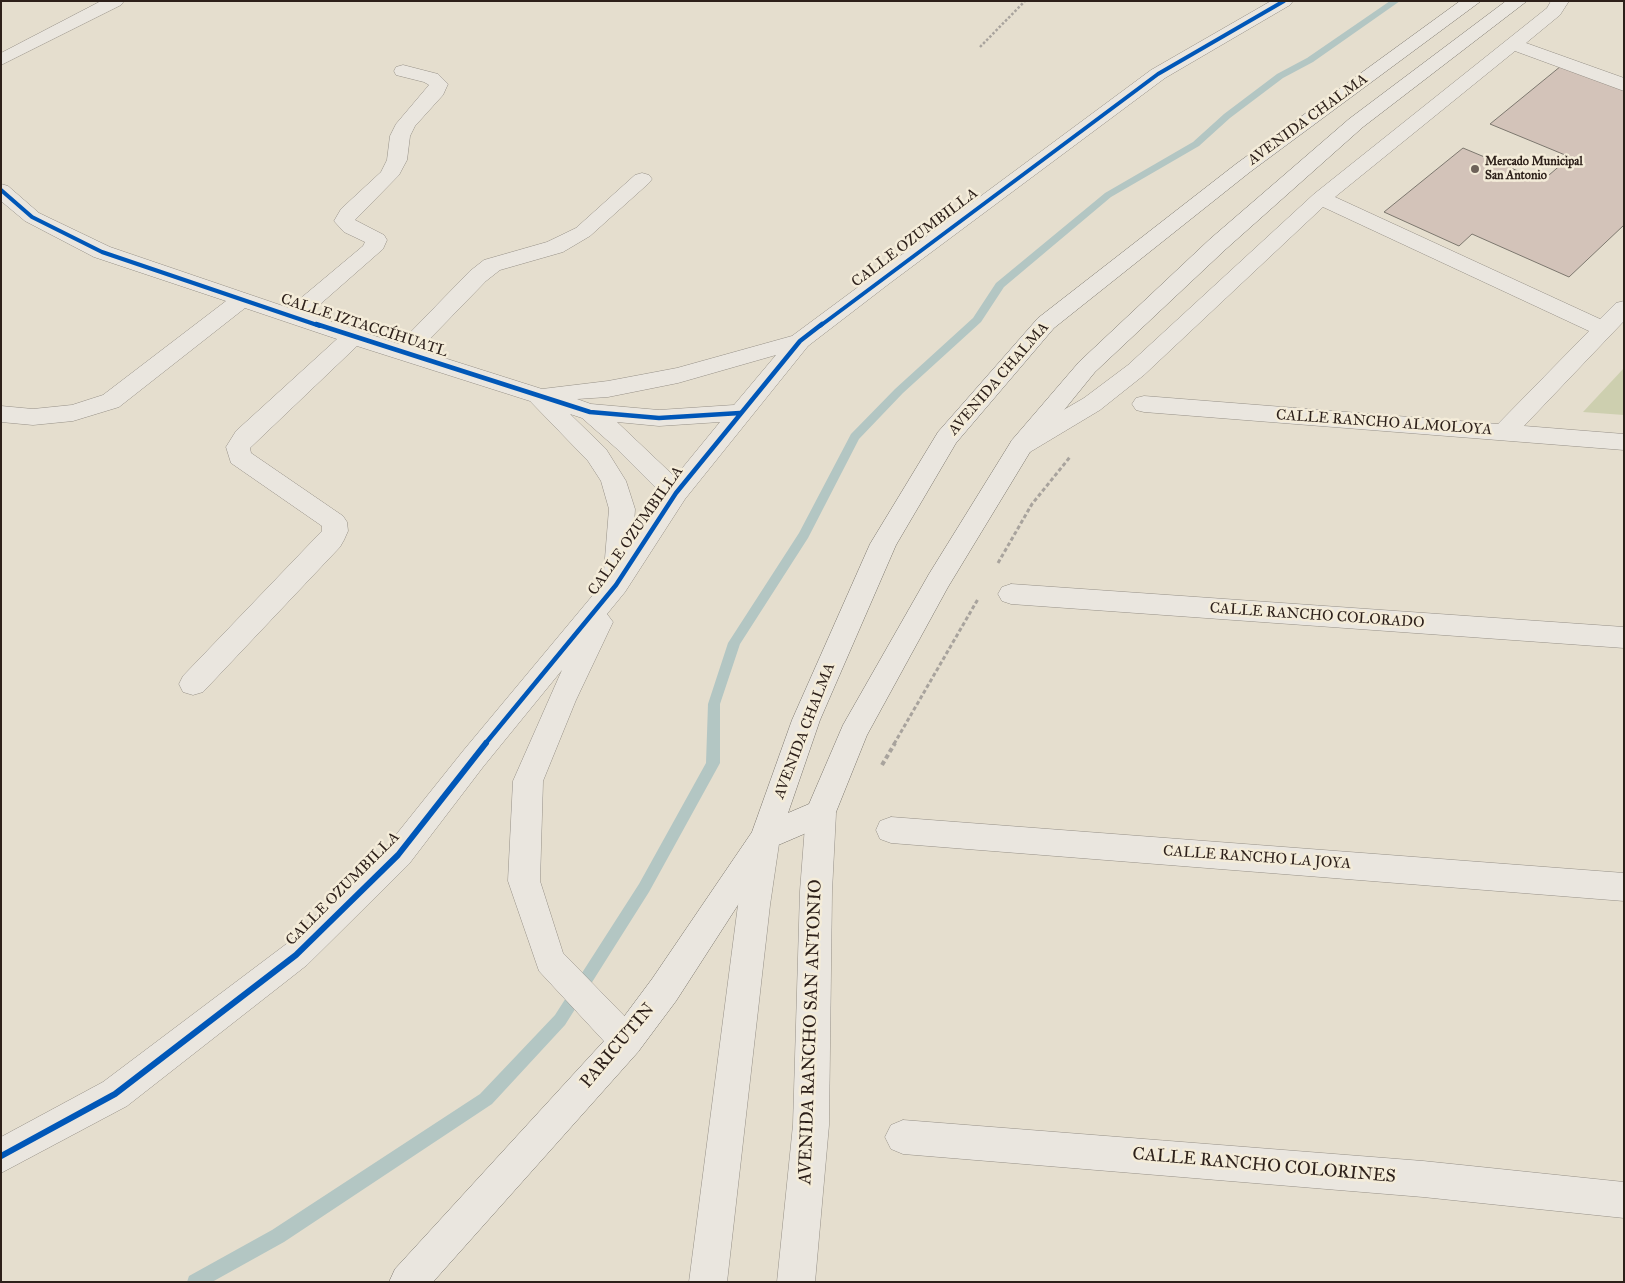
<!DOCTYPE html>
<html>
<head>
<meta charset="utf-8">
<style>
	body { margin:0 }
	#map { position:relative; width:1625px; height:1283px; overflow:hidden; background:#e5dece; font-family:"IM FELL Great Primer",serif }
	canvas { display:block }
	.frame { position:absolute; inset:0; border:2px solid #2d201a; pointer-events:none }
</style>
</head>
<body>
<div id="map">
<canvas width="1625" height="1283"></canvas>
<div class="frame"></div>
</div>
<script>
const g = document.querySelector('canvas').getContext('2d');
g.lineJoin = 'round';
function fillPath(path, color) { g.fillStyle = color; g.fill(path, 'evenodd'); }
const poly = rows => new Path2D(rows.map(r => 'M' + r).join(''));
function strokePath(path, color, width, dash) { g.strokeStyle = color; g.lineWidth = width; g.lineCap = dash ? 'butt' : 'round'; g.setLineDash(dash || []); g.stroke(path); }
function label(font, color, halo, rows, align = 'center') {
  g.font = font + ' "IM FELL Great Primer",serif'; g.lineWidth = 5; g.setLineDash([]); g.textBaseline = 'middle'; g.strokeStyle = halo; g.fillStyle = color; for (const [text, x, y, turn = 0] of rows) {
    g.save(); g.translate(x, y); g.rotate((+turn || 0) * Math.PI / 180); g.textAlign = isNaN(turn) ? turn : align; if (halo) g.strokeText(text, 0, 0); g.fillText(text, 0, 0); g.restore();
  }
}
fillPath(poly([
	[1624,368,1624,415,1583,412]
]), '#cdcfaf');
fillPath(poly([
	[1390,1,1400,1,1313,62,1283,78,1230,118,1199,146,1111,197,1004,287,981,322,903,393,859,439,808,538,740,644,720,704,720,763,649,892,565,1025,492,1104,284,1242,212,1282,187,1282,189,1276,272,1230,480,1094,555,1015,639,884,706,763,708,704,728,643,799,533,851,434,895,389,973,318,996,283,1105,193,1193,142,1224,114,1277,74,1307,58,1390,1]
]), '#b3c6c3');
const building = poly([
	[1561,66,1624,90,1624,225,1569,277,1472,234,1459,246,1384,212,1463,148,1542,181,1570,157,1490,124,1561,66]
]);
fillPath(building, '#d3c3b9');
strokePath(building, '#7c776e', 1);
const minor = poly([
	[101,1,124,1,121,5,1,65,1,53,101,1],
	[1271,1,1293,1,1290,5,1165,78,890,283,808,346,685,499,625,592,607,614,613,622,576,700,543,781,540,881,563,953,638,1030,643,1041,638,1052,626,1057,614,1052,539,971,508,881,513,781,562,670,483,767,409,864,307,965,127,1106,1,1173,1,1137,103,1082,285,945,387,846,463,751,603,583,609,509,601,481,588,461,530,401,357,346,250,448,251,453,343,516,347,522,348,531,344,540,340,547,203,692,193,695,183,692,179,684,183,676,322,531,322,526,231,463,226,447,236,431,337,339,245,308,119,407,73,421,33,425,1,422,1,406,33,409,72,405,103,395,226,301,94,257,25,221,1,201,1,184,8,186,39,213,110,247,289,308,363,246,365,242,344,232,334,221,341,209,381,172,387,160,390,136,396,124,429,85,424,82,396,75,394,71,396,67,403,65,438,74,448,84,443,95,415,126,410,136,407,160,399,175,355,220,384,235,387,240,383,249,309,314,399,344,470,271,484,260,547,242,576,228,635,175,642,173,649,175,652,179,649,183,590,236,563,252,500,270,486,281,419,350,542,389,608,381,677,368,792,336,1151,70,1271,1],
	[776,355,734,405,659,410,591,404,577,399,608,397,678,383,776,355],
	[570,414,582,418,616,448,662,494,633,539,635,509,626,481,606,449,570,414],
	[617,422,659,426,720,422,675,477,617,422],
	[1551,1,1569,1,1560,15,1526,43,1624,78,1624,91,1515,51,1335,197,1600,319,1616,303,1624,301,1624,321,1524,426,1624,434,1624,450,1144,412,1136,410,1132,404,1136,398,1144,396,1498,424,1589,331,1323,207,1144,375,1100,410,1030,452,1021,454,1012,452,1009,446,1012,440,1084,398,1128,365,1314,194,1547,8,1551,1],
	[1011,584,1624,627,1624,648,1011,604,1002,601,998,594,1002,587,1011,584],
	[891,817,1624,873,1624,901,891,843,880,839,876,830,880,821,891,817],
	[903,1120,1423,1161,1624,1182,1624,1218,1423,1197,903,1154,891,1149,885,1137,891,1125,903,1120]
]);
const tertiary = poly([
	[821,800,832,804,836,813,832,891,829,1125,815,1282,777,1282,793,1125,800,891,806,813,810,804,821,800],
	[765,824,776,828,780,837,770,905,727,1282,689,1282,738,905,750,837,754,828,765,824]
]);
const secondary = poly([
	[1460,1,1481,1,1250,172,1054,328,956,443,896,545,820,720,788,813,809,804,843,725,929,574,1012,440,1079,362,1210,239,1349,119,1506,1,1527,1,1363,127,1226,249,1095,372,1030,452,948,587,867,735,832,822,776,846,676,1001,638,1052,433,1282,389,1282,395,1269,614,1030,652,979,752,832,792,720,870,544,938,432,1038,318,1236,164,1460,1]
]);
strokePath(minor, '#969087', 1);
strokePath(tertiary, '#969087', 1);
strokePath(secondary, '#7c776e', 1);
strokePath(poly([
	[980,47,1025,1]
]), '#a8a39d', 2.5, [2.5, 2]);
strokePath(poly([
	[998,563,1032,504,1070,457],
	[894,744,978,599]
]), '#a8a39d', 3, [4, 2.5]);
strokePath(poly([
	[882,765,895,743]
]), '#a8a39d', 4, [4.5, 3]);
fillPath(minor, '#eae6df');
fillPath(tertiary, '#eae6df');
fillPath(secondary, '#eae6df');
strokePath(poly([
	[1,190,32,217,102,252,320,326],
	[820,326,1158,74,1284,1]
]), '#0057b8', 4);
strokePath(poly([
	[316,324,590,412,659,418,740,413],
	[485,744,616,585,676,493,800,341,822,324]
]), '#0057b8', 4.5);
strokePath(poly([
	[1,1156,115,1094,296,955,398,855,486,743]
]), '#0057b8', 6);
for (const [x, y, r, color] of [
	[1475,169,5,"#6d6259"]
]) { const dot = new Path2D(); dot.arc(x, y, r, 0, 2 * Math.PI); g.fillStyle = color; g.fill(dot); strokePath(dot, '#f4ecd9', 2); }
label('bold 12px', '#2d201a', '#f4ecd9', [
	["Mercado Municipal",1485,162],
	["San Antonio",1485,176]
], 'left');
label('15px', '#2d201a', '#f4ecd9', [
	["AVENIDA CHALMA",1308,120,-36],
	["CALLE OZUMBILLA",915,238,-37],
	["CALLE IZTACCÍHUATL",364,326,18],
	["AVENIDA CHALMA",999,379,-49],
	["CALLE RANCHO ALMOLOYA",1384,423,4],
	["CALLE OZUMBILLA",636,531,-55],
	["CALLE RANCHO COLORADO",1317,616,4],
	["AVENIDA CHALMA",805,731,-69],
	["CALLE RANCHO LA JOYA",1257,858,4],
	["CALLE OZUMBILLA",343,889,-45]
]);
label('18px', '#2d201a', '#f4ecd9', [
	["AVENIDA RANCHO SAN ANTONIO",811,1032,-88],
	["PARICUTIN",618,1046,-50],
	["CALLE RANCHO COLORINES",1264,1166,5]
]);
</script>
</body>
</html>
